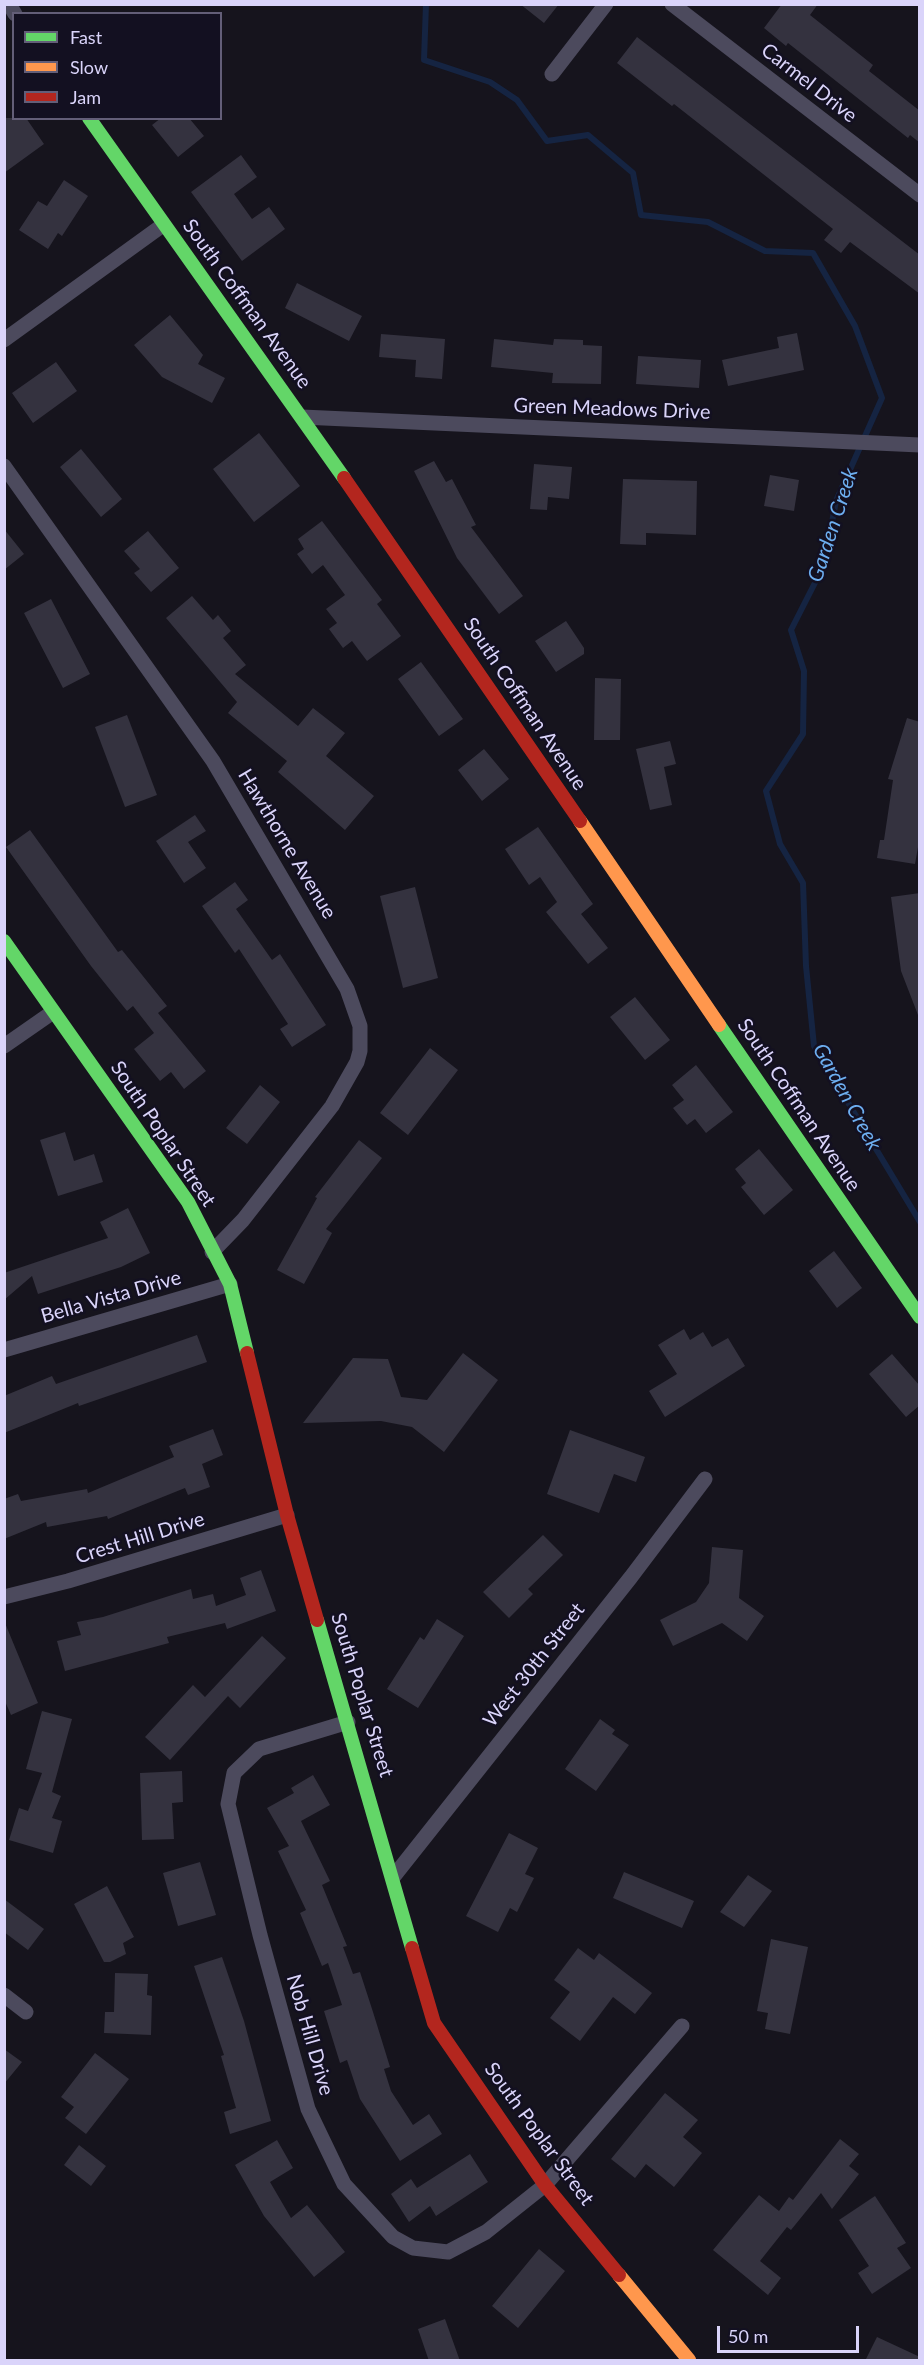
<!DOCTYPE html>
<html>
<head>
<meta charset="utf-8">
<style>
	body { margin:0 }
	#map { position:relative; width:924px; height:2365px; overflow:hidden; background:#16141d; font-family:Lato,sans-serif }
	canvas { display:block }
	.frame { position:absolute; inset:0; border:6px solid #dad4fa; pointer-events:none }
	.legend { position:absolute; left:12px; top:12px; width:210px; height:108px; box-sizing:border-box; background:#131021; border:2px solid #635e78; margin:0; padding:8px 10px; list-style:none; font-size:18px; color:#dad4fa }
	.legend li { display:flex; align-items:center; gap:12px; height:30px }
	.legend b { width:30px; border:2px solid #635e78 }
	.scale { position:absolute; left:717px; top:2326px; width:142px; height:27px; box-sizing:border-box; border:3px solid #dad4fa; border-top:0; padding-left:8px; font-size:18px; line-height:21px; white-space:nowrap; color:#dad4fa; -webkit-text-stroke:4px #131021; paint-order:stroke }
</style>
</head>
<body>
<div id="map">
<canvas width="924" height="2365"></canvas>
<div class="frame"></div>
<ul class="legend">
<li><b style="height:8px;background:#63d668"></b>Fast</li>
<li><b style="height:8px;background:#ff974d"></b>Slow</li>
<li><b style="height:8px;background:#b3261e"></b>Jam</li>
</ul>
<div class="scale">50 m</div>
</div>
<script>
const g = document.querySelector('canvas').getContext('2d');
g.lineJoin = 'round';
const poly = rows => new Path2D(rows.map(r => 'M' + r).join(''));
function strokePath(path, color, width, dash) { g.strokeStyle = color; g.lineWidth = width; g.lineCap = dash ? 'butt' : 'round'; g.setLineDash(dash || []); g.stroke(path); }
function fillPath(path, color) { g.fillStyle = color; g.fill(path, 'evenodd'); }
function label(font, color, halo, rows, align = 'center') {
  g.font = font + ' Lato,sans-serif'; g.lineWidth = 5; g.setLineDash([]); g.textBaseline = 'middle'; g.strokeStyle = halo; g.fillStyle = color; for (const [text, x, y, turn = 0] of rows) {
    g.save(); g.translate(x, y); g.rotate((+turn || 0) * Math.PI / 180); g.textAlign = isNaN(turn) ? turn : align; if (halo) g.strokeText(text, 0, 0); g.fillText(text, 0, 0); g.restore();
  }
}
strokePath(poly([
	[426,4,424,60,490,82,517,100,547,141,588,135,633,173,641,215,708,222,765,251,813,253,855,326,882,398,836,501,824,565,791,630,804,671,803,734,766,791,780,844,803,883,806,966,814,1046,920,1222]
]), '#152442', 6);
fillPath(poly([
	[520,4,559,4,544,23],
	[782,4,818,4,810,15,873,65,869,71,920,111,920,143,910,135,908,138,788,43,786,46,764,28],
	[637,37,920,255,920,294,850,242,841,253,824,240,833,229,674,104,672,106,617,63],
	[4,118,26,118,44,144,4,173],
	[161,118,189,118,204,136,178,157,152,125],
	[241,155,257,177,234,194,252,219,269,207,285,229,242,261,191,192],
	[64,180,88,196,62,236,58,233,48,249,19,230,38,201,47,206],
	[297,283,362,316,349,341,285,308],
	[170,315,203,355,198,364,225,378,212,403,162,377,134,345],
	[797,333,804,370,728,386,722,360,779,348,777,337],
	[381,334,445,339,442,379,415,377,416,360,379,357],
	[494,339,553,345,554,339,583,340,583,345,602,346,601,384,552,383,553,373,491,367],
	[638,356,701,360,699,388,636,384],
	[56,362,77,391,33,423,12,393],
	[259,433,300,486,254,522,213,469],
	[81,449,122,499,101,517,60,467],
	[434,461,446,482,452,479,476,525,471,527,523,596,499,614,457,558,414,471],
	[534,464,572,467,569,499,548,497,547,510,530,509],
	[770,475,799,480,794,511,764,506],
	[623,479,697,481,696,535,646,533,646,545,620,544],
	[322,521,382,600,377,604,401,636,367,661,352,641,343,648,329,629,337,623,326,609,345,595,323,565,312,574,297,554,304,549,298,539],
	[4,529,24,554,4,570],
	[148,531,179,568,151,592,134,573,140,569,124,551],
	[192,596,213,620,218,615,231,631,223,638,246,665,235,674,298,726,313,708,345,733,326,756,374,796,345,830,278,772,287,761,228,713,237,702,166,618],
	[51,599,90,674,63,688,24,613],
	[566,621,584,648,584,654,556,672,535,641],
	[421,662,463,719,439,736,398,679],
	[595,678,621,679,620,740,594,740],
	[127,715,157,795,125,807,95,727],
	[907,718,920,722,920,836,915,864,877,858,880,840,884,840,893,780,888,779],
	[670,741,676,764,664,767,672,805,650,810,636,749],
	[484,749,509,779,482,801,458,770],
	[195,815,206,831,188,842,206,868,184,883,156,841],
	[538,827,593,904,581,914,608,948,588,964,546,912,557,902,540,877,529,885,505,849],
	[30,830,118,952,122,950,167,1006,158,1013,206,1071,184,1089,171,1072,160,1081,134,1049,154,1033,133,1006,127,1011,91,966,6,847],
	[235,882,248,900,236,909,272,960,280,954,326,1025,292,1047,280,1029,288,1024,239,949,235,953,202,906],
	[415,887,438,978,403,988,380,896],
	[920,893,920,1015,918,1015,901,971,891,897],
	[635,997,670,1040,645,1060,610,1017],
	[430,1048,458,1070,408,1135,380,1113],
	[696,1065,733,1112,706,1133,695,1119,687,1125,673,1108,684,1100,672,1085],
	[260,1085,280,1102,247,1144,226,1128],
	[65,1132,74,1161,94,1154,103,1182,58,1196,40,1140],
	[359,1140,382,1158,326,1229,332,1233,304,1284,277,1270,317,1198,315,1197],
	[759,1149,793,1190,764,1215,741,1187,746,1183,735,1169],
	[128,1208,150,1253,121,1267,38,1294,32,1276,4,1300,4,1273,108,1238,100,1222],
	[834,1251,862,1288,837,1308,809,1271],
	[684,1329,690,1340,703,1332,712,1347,728,1338,745,1366,665,1417,649,1391,677,1374,658,1345],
	[197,1335,207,1362,79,1406,78,1403,4,1433,4,1396,52,1376,56,1384],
	[463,1353,498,1380,444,1452,412,1427,381,1421,303,1423,353,1358,388,1359,401,1397,427,1400],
	[892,1354,920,1386,920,1405,906,1417,869,1374],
	[213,1429,223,1455,202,1464,210,1487,188,1495,185,1488,108,1519,107,1516,47,1527,46,1522,4,1539,4,1499,18,1494,21,1501,87,1489,88,1493,174,1457,169,1446],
	[570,1430,645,1457,636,1482,614,1474,599,1513,547,1494],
	[543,1535,563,1555,528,1589,533,1594,509,1618,483,1592],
	[712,1547,743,1550,739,1598,764,1616,747,1641,722,1623,673,1646,660,1620,696,1602,709,1583],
	[261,1570,276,1611,227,1629,225,1623,167,1637,169,1643,65,1671,57,1641,81,1635,77,1622,103,1617,191,1589,193,1599,213,1594,216,1606,246,1595,240,1578],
	[437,1619,464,1636,418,1708,387,1689,420,1637,424,1640],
	[5,1623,38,1703,11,1715,4,1699],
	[262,1636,286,1658,240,1708,228,1696,170,1760,145,1737,193,1685,205,1697],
	[42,1711,72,1719,52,1792,61,1796,52,1818,62,1821,53,1853,9,1840,19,1808,28,1811,42,1773,26,1769],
	[600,1719,615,1730,612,1734,629,1745,596,1791,565,1769],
	[182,1771,183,1802,172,1803,174,1839,142,1840,140,1773],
	[313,1775,330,1805,301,1821,330,1881,322,1885,347,1946,343,1947,353,1974,360,1972,373,2012,390,2067,384,2069,391,2091,413,2125,429,2114,442,2134,400,2161,360,2099,347,2060,340,2063,324,2011,342,2005,328,1963,322,1966,300,1913,306,1910,278,1851,289,1846,267,1808,294,1793,291,1788],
	[509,1833,538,1848,525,1874,534,1878,517,1912,510,1908,498,1932,466,1916],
	[200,1862,216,1915,178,1926,163,1873],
	[624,1872,694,1901,682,1928,613,1898],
	[748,1875,772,1891,744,1927,720,1912],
	[107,1886,134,1937,123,1943,126,1954,110,1962,104,1962,74,1904],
	[4,1899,44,1929,28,1950,4,1932],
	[771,1939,808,1947,790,2034,765,2029,768,2013,757,2011],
	[578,1948,594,1960,599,1953,652,1993,635,2014,613,1997,580,2041,550,2018,570,1992,554,1980],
	[222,1957,244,2021,271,2121,230,2134,224,2112,236,2108,221,2056,224,2055,194,1966],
	[115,1973,148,1974,147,1995,152,1996,151,2035,104,2033,105,2012,114,2012],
	[4,2049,22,2062,4,2084],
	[95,2053,129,2079,86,2134,65,2118,74,2107,61,2097],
	[665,2093,698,2120,683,2137,702,2153,674,2187,646,2164,635,2178,611,2159],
	[840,2139,859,2154,849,2166,859,2174,832,2209,821,2193,791,2230,787,2227,760,2261,781,2278,768,2295,713,2250,759,2195,779,2211,789,2197,793,2200],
	[277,2140,293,2168,270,2182,291,2218,307,2205,345,2252,314,2277,264,2216,235,2165],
	[79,2145,106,2166,91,2186,64,2165],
	[470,2154,488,2182,436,2216,430,2206,409,2222,391,2194,411,2179,417,2188],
	[875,2196,906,2243,897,2248,911,2268,872,2294,858,2273,869,2266,839,2220],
	[539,2249,565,2271,518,2328,492,2306],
	[445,2319,460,2361,429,2361,418,2329],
	[877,2337,920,2357,920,2361,865,2361]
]), '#34323f');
strokePath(poly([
	[9,4,15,14],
	[672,4,920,195],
	[552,74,606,4],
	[4,340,163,225],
	[302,417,920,445],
	[4,466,213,761,347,989,360,1026,360,1051,357,1062,332,1106,243,1220,212,1252],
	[4,1046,53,1012],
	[4,1350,230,1284],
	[4,1597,68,1581,287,1515],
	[348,1722,259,1749,234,1773,228,1804,260,1935,308,2109,344,2184,393,2237,413,2248,448,2252,486,2232,545,2185,682,2026],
	[394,1876,631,1577,705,1479],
	[4,1995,26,2012]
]), '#4c4a5d', 15);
strokePath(poly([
	[89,118,344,478],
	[4,941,188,1202,230,1284,247,1353],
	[719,1025,920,1317],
	[317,1620,412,1948]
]), '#63d668', 14);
strokePath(poly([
	[580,821,719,1025],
	[619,2275,689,2360]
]), '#ff974d', 14);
strokePath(poly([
	[344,478,580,821],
	[247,1353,287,1515,317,1620],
	[412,1948,434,2023,545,2185,619,2275]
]), '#b3261e', 14);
label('20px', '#dad4fa', '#131021', [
	["Carmel Drive",809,83,38],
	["South Coffman Avenue",247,304,54],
	["Green Meadows Drive",612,409,2],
	["South Coffman Avenue",525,704,56],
	["Hawthorne Avenue",287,844,59],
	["South Coffman Avenue",799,1105,56],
	["South Poplar Street",163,1134,56],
	["Bella Vista Drive",111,1297,-16],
	["Crest Hill Drive",140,1538,-17],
	["West 30th Street",534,1665,-52],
	["South Poplar Street",362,1695,73],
	["Nob Hill Drive",310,2035,74],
	["South Poplar Street",539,2134,54]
]);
label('italic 21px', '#6daef0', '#131021', [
	["Garden Creek",833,525,-72],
	["Garden Creek",847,1097,61]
]);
</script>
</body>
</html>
